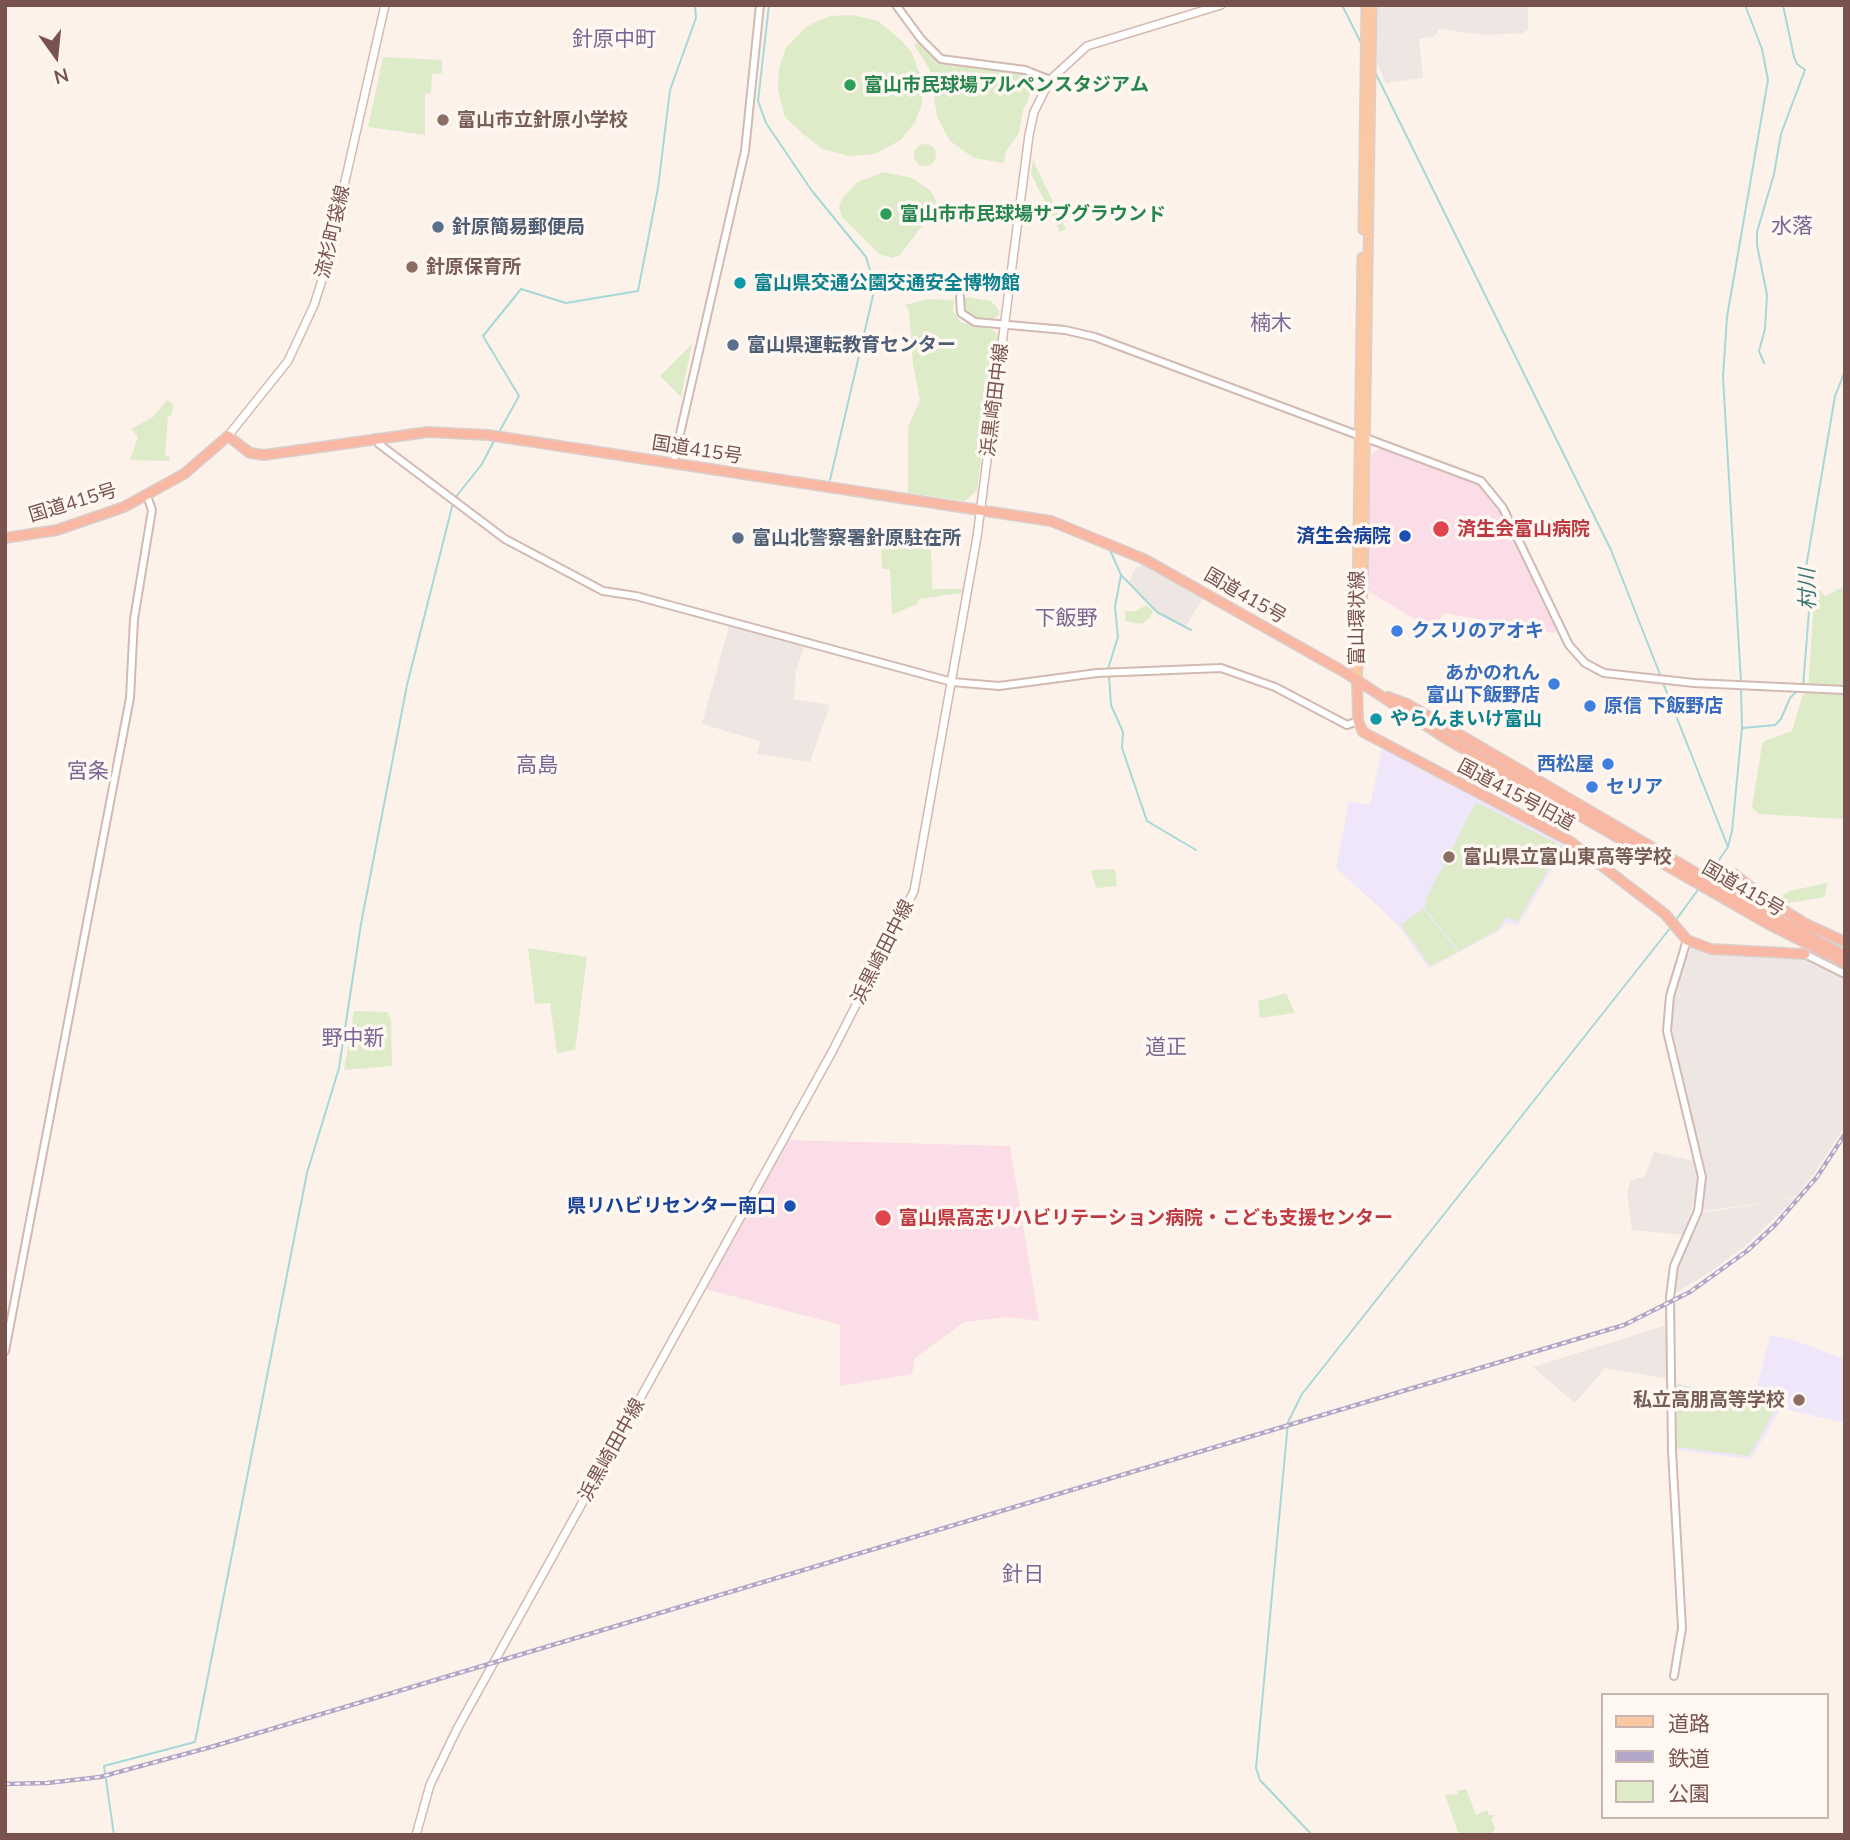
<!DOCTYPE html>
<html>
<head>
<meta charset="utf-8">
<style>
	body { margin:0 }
	#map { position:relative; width:1850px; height:1840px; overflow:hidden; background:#fdf2ea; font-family:Mulish,"Noto Sans JP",sans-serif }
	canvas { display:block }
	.frame { position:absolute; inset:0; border:7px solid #78534d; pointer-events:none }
	.legend { position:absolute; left:1601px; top:1693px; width:228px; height:126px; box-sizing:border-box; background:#fff7f1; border:2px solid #c9b5af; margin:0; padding:9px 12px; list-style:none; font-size:21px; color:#78534d }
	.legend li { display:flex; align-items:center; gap:14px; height:35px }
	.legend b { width:35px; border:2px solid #c9b5af }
	.north { position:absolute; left:21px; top:21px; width:70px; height:70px; -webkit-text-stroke:5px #fff7f1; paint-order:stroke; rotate:165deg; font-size:19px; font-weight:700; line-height:28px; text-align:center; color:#78534d }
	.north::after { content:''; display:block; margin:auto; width:24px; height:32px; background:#78534d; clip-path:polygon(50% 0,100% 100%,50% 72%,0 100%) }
</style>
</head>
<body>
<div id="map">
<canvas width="1850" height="1840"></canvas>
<div class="frame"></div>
<ul class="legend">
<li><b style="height:9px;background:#fac9a4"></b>道路</li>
<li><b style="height:9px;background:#b2a7c8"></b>鉄道</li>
<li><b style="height:19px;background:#ddebc8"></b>公園</li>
</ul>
<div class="north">N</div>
</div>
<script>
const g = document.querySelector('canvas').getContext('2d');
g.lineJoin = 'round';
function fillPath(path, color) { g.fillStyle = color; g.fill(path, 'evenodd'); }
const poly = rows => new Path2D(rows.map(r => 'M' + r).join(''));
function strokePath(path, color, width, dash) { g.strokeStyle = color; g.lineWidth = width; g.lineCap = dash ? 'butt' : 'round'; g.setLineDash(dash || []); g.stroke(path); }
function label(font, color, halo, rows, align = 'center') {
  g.font = font + ' Mulish,"Noto Sans JP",sans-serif'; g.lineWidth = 7; g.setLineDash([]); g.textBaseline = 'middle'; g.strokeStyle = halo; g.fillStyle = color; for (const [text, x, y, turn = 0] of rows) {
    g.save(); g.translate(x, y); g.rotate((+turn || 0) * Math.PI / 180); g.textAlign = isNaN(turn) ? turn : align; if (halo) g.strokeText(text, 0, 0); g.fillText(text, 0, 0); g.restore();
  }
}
fillPath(poly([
	[1376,5,1528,5,1528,30,1523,33,1486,35,1439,29,1434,37,1419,39,1423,78,1386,83,1377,63],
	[1144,564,1203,598,1186,626,1158,612,1129,582,1136,567],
	[729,626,804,647,796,671,794,699,830,705,810,762,757,754,760,741,702,724],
	[1689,945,1725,955,1801,957,1845,978,1845,1126,1814,1174,1796,1196,1780,1200,1795,1198,1751,1241,1713,1270,1673,1295,1676,1268,1700,1213,1779,1201,1702,1211,1705,1175,1670,1019,1678,973],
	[1654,1152,1695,1161,1698,1183,1685,1235,1632,1230,1627,1194,1630,1181,1645,1176],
	[1664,1326,1669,1327,1668,1379,1605,1368,1575,1403,1533,1367]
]), '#eee6e3');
fillPath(poly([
	[1382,748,1566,846,1517,927,1506,922,1499,931,1429,968,1397,924,1336,868,1349,801,1370,805],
	[1770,1335,1796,1341,1845,1359,1845,1423,1781,1408,1751,1459,1676,1450,1674,1382,1753,1403]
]), '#efe7f9');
fillPath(poly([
	[1380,448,1466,473,1494,495,1558,629,1554,633,1445,613,1431,629,1368,591,1371,455],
	[787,1140,1010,1146,1039,1321,1007,1317,964,1322,915,1358,912,1374,840,1386,840,1325,706,1289]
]), '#fbdde7');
fillPath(poly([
	[852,15,878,21,900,39,912,53,922,80,922,104,915,122,901,140,875,154,849,156,822,149,802,133,785,117,778,90,779,68,786,48,807,26,830,16],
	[918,43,939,63,1024,74,1037,79,1023,111,1019,133,1006,151,1004,163,974,158,950,141,937,117,930,70,914,45],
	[383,57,442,60,442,73,432,74,431,93,425,94,425,135,368,127],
	'914 155a11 11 0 1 1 22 0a11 11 0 1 1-22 0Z',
	[1033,160,1066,230,1060,232,1031,174],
	[883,172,912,178,931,191,936,201,934,210,900,255,892,258,879,254,842,217,839,207,843,197,858,182],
	[966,297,991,301,999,310,999,315,990,321,975,318,965,309,962,301],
	[927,299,954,300,953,310,960,322,988,328,998,334,977,490,965,501,908,493,908,427,920,400,913,364,909,310,905,305],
	[692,344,681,397,660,376],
	[167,400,173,404,172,415,168,416,165,456,170,457,169,461,130,460,138,437,131,429,153,417],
	[881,546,931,548,932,589,963,589,962,593,919,599,917,604,892,615,890,569,882,569],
	[1815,585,1825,596,1845,586,1845,819,1758,814,1752,807,1762,745,1764,741,1792,731,1802,697,1808,690],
	[1146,605,1153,611,1150,618,1142,624,1125,621,1125,611,1136,611],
	[1476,802,1562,846,1517,922,1506,917,1498,930,1459,951,1425,908,1426,899],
	[1115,869,1117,886,1096,888,1091,870],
	[1827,883,1825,897,1782,904,1781,896,1789,891],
	[1423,908,1458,952,1430,966,1401,925],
	[528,948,587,957,575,1050,557,1053,550,1003,535,1004],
	[1286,993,1295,1013,1260,1018,1258,1001],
	[354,1011,387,1012,391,1019,392,1066,344,1070],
	[1677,1384,1775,1410,1749,1456,1677,1447],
	[1466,1789,1476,1815,1487,1810,1489,1815,1496,1815,1491,1819,1495,1827,1492,1835,1459,1835,1445,1795,1458,1794,1457,1791]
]), '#ddebc8');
strokePath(poly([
	[769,5,758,101,766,123,812,191,866,257,875,287,830,480],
	[1342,5,1362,45],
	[1375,72,1611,550,1661,677],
	[1764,363,1759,351,1765,329,1767,295,1757,245,1757,232,1774,174,1781,134,1805,70,1797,64,1794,57,1783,5],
	[498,434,519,396,483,336,521,289,566,303,638,291,658,188,670,90,696,18,695,5],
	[455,498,482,464,495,439],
	[1110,550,1121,575,1157,612,1191,630],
	[1108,669,1118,637,1115,607,1121,575],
	[1109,675,1111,705,1123,732,1122,748,1147,821,1196,850],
	[1741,682,1723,377,1727,317,1768,80,1762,49,1745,5],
	[1663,683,1728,847],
	[1803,687,1811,586,1804,579,1835,396,1845,371],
	[1743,728,1775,725,1781,719,1790,698,1798,690],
	[1707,877,1728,847,1732,831,1742,728,1741,688],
	[1676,920,1700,887],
	[114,1835,104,1766,195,1742,307,1173,339,1068,361,924,407,685,453,503],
	[1312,1835,1260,1780,1256,1768,1288,1422,1302,1394,1671,927]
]), '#a4d9d7', 2);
const tertiary = poly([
	[896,5,921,39,941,59,1025,70,1050,80],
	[960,297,961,313,975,322,1065,330,1095,337,1481,481,1503,508,1569,645,1585,663,1604,673,1694,683,1845,690],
	[376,438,379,444,505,539,603,591,636,596,952,682,999,686,1097,673,1221,668,1275,687,1347,725,1358,721],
	[673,464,745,151,760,5],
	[1805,954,1845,974],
	[5,1351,130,698,134,619,152,510,147,496],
	[1674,1676,1682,1628,1672,1451,1670,1297,1674,1266,1698,1211,1702,1177,1667,1031,1670,996,1687,940]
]);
const secondary = poly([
	[228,436,288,361,314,305,324,274,385,5],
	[416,1835,430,1785,457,1729,832,1052,914,891,977,537,1029,135,1034,112,1050,80,1087,46,1221,5]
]);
const primary = poly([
	[1363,230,1366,5],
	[1356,671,1362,257],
	[1357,681,1363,591,1372,5]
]);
const trunk = poly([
	[5,538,57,530,124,507,184,474,228,436,250,453,264,455,428,432,488,435,1051,521,1144,559,1346,673,1445,738,1770,925,1845,963],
	[1357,681,1358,721,1363,732,1568,840,1665,914,1687,940,1711,949,1805,954],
	[1388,697,1407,704,1725,890,1845,956],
	[1734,874,1763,897,1806,924,1845,942]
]);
strokePath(tertiary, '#d2bab2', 10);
strokePath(secondary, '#d5b9af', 10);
strokePath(primary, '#d9cfcd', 11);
strokePath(trunk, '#d9cfcd', 12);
strokePath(tertiary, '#fff', 6);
strokePath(secondary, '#fff', 7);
strokePath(primary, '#fac9a4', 8);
strokePath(trunk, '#f8b8a3', 9);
const rail = poly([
	[5,1784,47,1783,100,1777,211,1747,1624,1325,1690,1292,1747,1251,1775,1225,1817,1177,1845,1134]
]);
strokePath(rail, '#b2a7c8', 4.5);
strokePath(rail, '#fff7f1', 2, [5]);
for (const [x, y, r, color] of [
	[850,85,7,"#2e9e5b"],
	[443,120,7,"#8d6e63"],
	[886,214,7,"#2e9e5b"],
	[438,227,7,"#5c6f8a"],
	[412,267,7,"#8d6e63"],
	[740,283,7,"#0f9aa8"],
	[733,345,7,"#5c6f8a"],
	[1441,529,9,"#e0444e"],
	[1405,536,7,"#1a4fb4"],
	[738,538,7,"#5c6f8a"],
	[1397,631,7,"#3f7fe0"],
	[1554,684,7,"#3f7fe0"],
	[1590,706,7,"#3f7fe0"],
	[1376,719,7,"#0f9aa8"],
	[1608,764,7,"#3f7fe0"],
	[1592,787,7,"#3f7fe0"],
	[1449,857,7,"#8d6e63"],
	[790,1206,7,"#1a4fb4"],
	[883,1218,9,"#e0444e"],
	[1799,1400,7,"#8d6e63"]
]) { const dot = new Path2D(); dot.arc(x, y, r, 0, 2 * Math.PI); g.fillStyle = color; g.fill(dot); strokePath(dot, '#fff7f1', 2.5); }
label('bold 19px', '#27864d', '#fff7f1', [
	["富山市民球場アルペンスタジアム",864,85],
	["富山市市民球場サブグラウンド",900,214]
], 'left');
label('bold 19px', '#785e54', '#fff7f1', [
	["富山市立針原小学校",457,120],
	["針原保育所",426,267],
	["富山県立富山東高等学校",1463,857],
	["私立高朋高等学校",1785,1400,"right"]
], 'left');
label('bold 19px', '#4e5e75', '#fff7f1', [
	["針原簡易郵便局",452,227],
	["富山県運転教育センター",747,345],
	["富山北警察署針原駐在所",752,538]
], 'left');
label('19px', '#78534d', '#fff7f1', [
	["流杉町袋線",333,232,-77],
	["浜黒崎田中線",995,400,-83],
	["国道415号",697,450,9],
	["国道415号",73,503,-17],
	["国道415号",1245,596,30],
	["富山環状線",1357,618,-90],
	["国道415号旧道",1516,795,28],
	["国道415号",1743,889,30],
	["浜黒崎田中線",883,952,-63],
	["浜黒崎田中線",612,1450,-61]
]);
label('bold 19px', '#0d838f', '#fff7f1', [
	["富山県交通公園交通安全博物館",754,283],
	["やらんまいけ富山",1390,719]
], 'left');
label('bold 19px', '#be3a42', '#fff7f1', [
	["済生会富山病院",1457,529],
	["富山県高志リハビリテーション病院・こども支援センター",899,1218]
], 'left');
label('bold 19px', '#164399', '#fff7f1', [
	["済生会病院",1391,536],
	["県リハビリセンター南口",776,1206]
], 'right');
label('bold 19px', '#366cbe', '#fff7f1', [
	["クスリのアオキ",1411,631],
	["あかのれん",1540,673,"right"],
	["富山下飯野店",1540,695,"right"],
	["原信 下飯野店",1604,706],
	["西松屋",1594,764,"right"],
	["セリア",1606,787]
], 'left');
label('21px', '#7a6594', '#fff7f1', [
	["針原中町",614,40],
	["水落",1792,227],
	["楠木",1271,324],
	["下飯野",1066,619],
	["高島",537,766],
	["宮条",88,772],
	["野中新",353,1039],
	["道正",1166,1048],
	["針日",1023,1575]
]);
label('italic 21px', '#3c7674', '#fff7f1', [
	["村川",1808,589,-91]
]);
</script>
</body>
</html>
